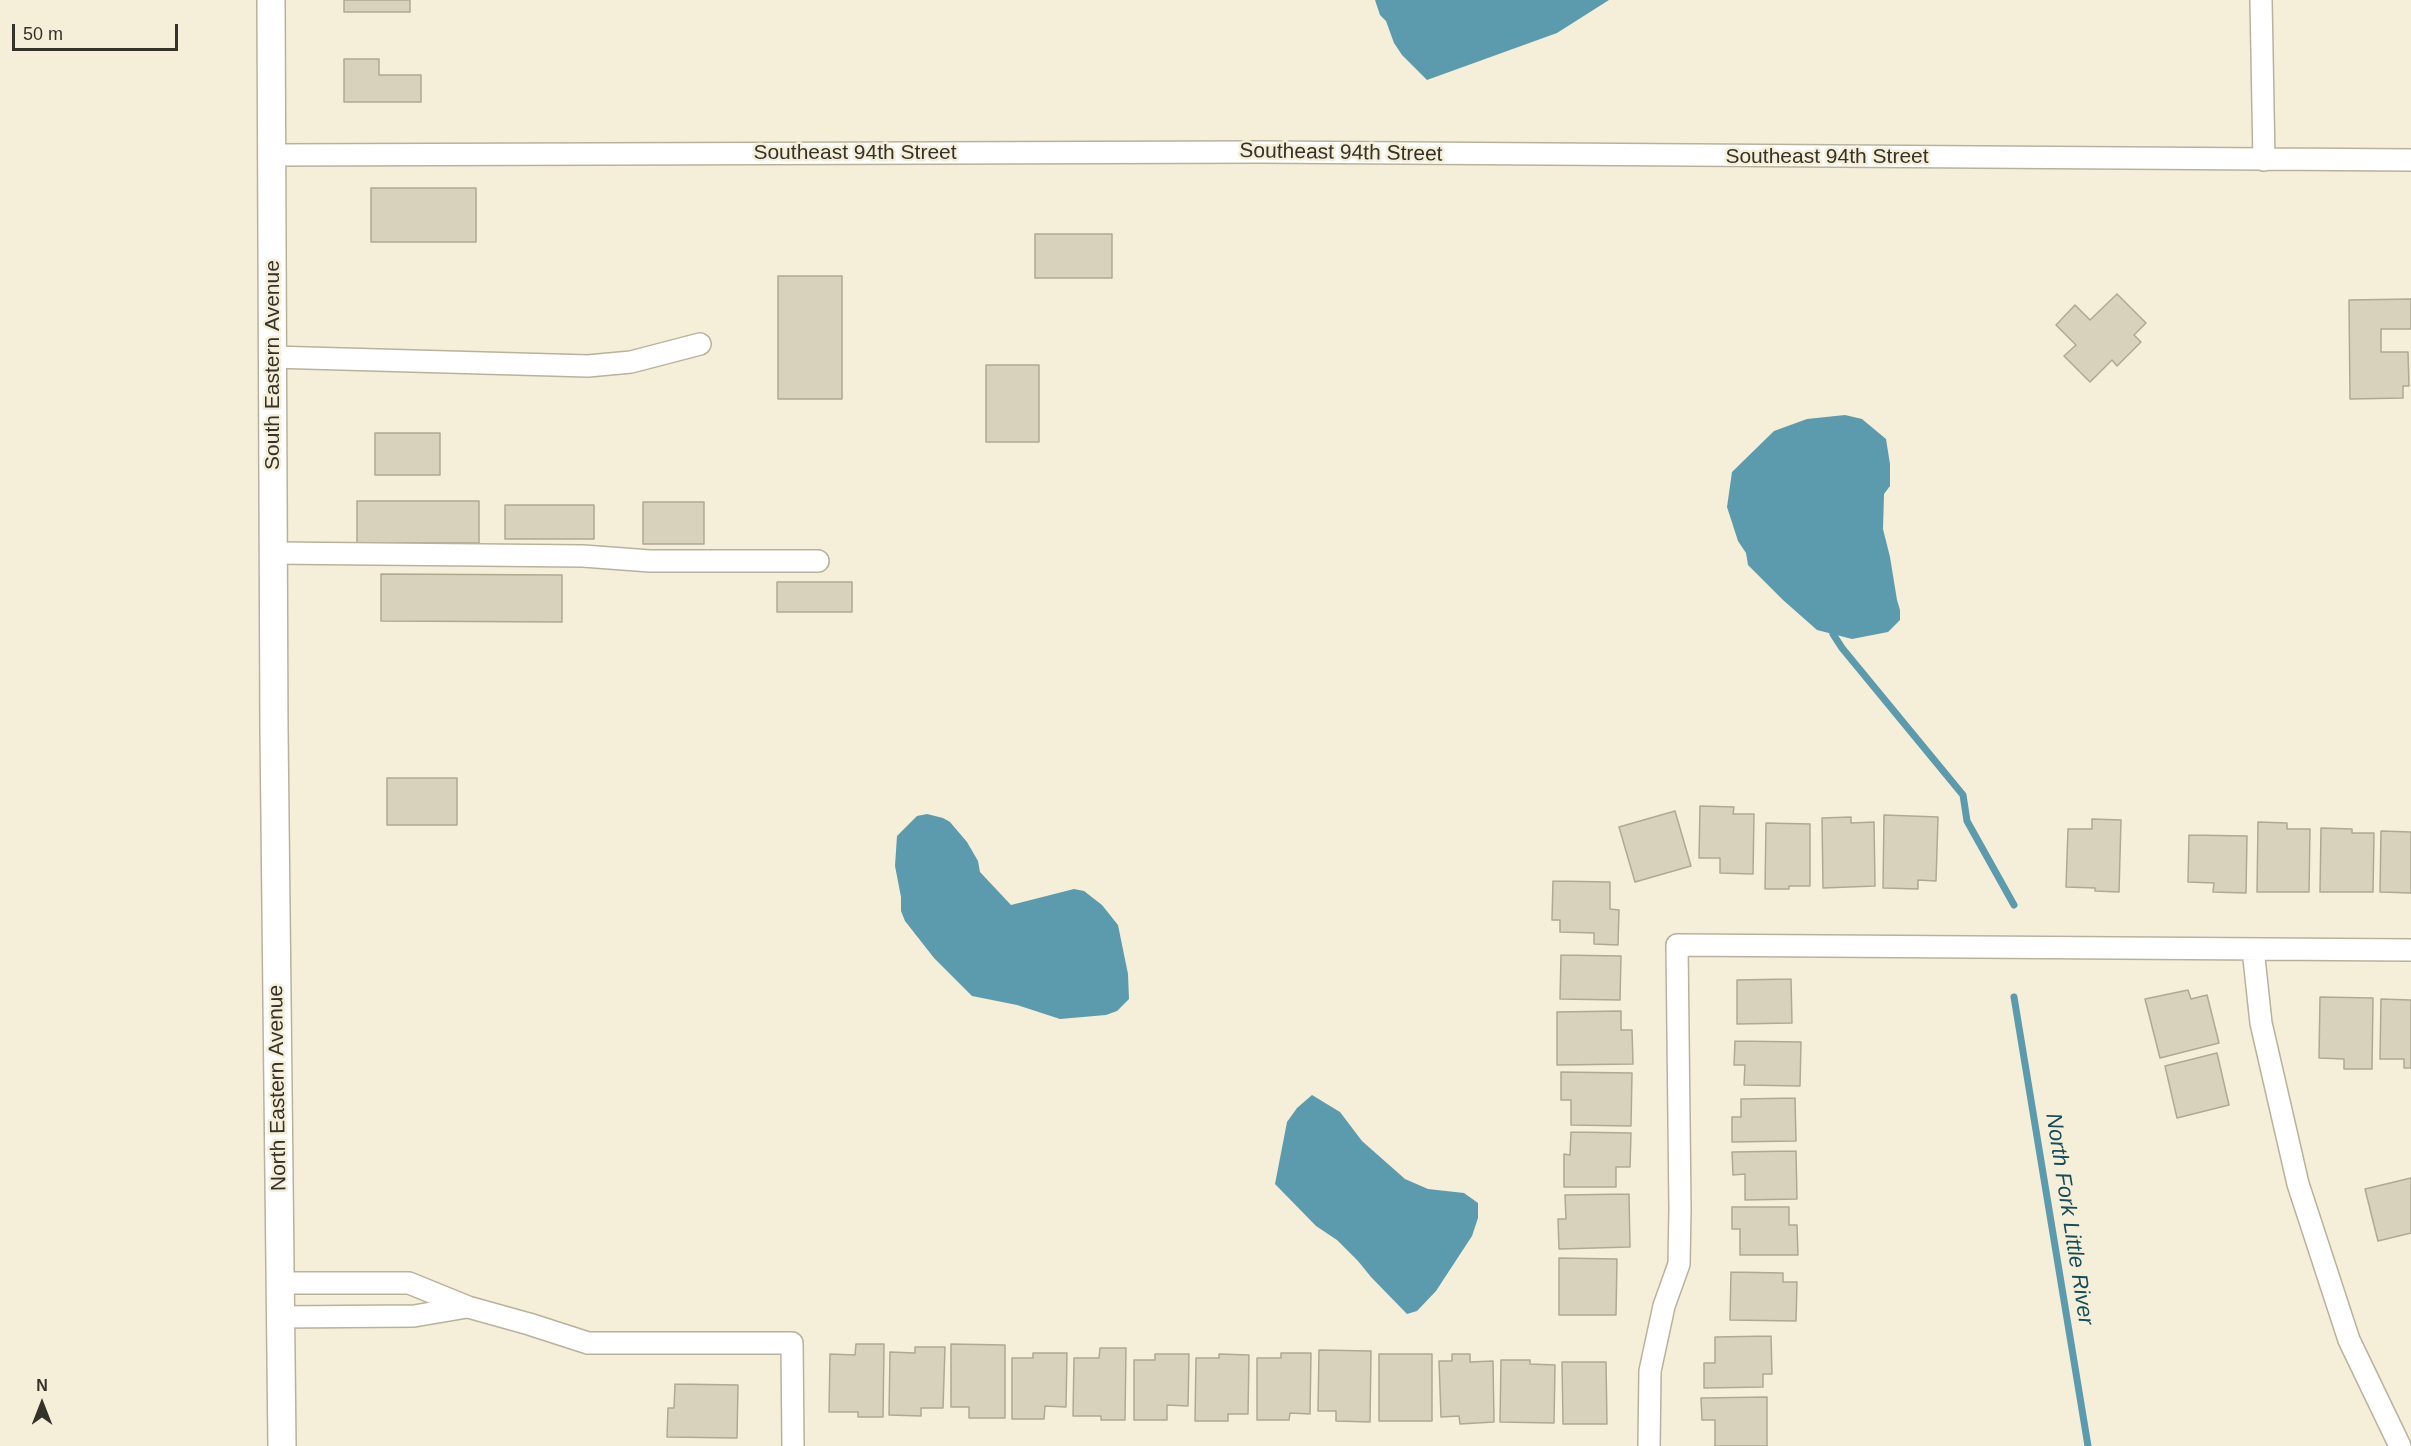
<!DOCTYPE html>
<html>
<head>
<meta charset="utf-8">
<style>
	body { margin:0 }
	#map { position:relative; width:2411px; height:1446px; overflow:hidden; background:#f5efd9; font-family:Arial,sans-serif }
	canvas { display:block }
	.north { position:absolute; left:12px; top:1374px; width:60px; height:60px; -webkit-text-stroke:4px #f5efd9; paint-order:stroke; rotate:0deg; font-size:16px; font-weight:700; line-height:24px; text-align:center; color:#35322a }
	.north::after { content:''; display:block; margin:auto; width:21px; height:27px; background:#35322a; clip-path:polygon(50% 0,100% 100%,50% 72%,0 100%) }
	.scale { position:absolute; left:12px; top:24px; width:166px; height:27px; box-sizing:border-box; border:3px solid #35322a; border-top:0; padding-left:8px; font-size:18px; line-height:21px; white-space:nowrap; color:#35322a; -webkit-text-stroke:4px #f5efd9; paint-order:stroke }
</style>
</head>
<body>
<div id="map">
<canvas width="2411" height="1446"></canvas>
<div class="north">N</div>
<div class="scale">50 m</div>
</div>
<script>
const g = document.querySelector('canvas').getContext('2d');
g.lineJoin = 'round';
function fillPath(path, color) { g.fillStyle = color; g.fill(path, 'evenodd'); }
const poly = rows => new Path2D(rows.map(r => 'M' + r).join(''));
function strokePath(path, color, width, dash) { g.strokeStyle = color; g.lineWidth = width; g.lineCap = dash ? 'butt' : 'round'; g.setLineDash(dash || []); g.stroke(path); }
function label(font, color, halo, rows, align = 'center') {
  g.font = font + ' Arial,sans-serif'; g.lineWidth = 5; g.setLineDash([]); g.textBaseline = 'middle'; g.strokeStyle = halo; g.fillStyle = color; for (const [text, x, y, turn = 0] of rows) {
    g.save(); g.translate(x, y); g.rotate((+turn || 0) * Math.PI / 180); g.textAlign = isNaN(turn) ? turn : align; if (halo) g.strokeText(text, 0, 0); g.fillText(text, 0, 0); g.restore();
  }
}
fillPath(poly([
	[1375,0,1609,0,1557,33,1427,80,1402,55,1394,43,1386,21,1380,15],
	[1845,415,1862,419,1886,439,1890,464,1890,486,1884,494,1883,529,1890,557,1897,600,1900,610,1900,620,1888,632,1852,639,1817,630,1783,600,1748,565,1746,553,1738,541,1727,507,1732,472,1774,431,1807,419],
	[927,814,943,818,950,822,967,842,978,861,980,872,1011,905,1074,889,1084,891,1102,905,1118,925,1128,974,1129,999,1117,1011,1106,1015,1060,1019,1017,1005,972,996,934,958,905,921,901,911,901,897,895,866,897,836,917,816],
	[1312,1095,1340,1112,1362,1141,1405,1179,1428,1189,1464,1193,1478,1203,1478,1218,1472,1236,1436,1291,1417,1311,1407,1314,1371,1277,1358,1261,1337,1240,1316,1226,1275,1184,1287,1122,1297,1108]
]), '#5c9bad');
strokePath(poly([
	[1833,634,1842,648,1963,795,1967,821,2014,905],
	[2014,997,2088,1446]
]), '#5c9bad', 7);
const building = poly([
	[344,0,410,0,410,12,344,12,344,0],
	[344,59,379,59,379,75,421,75,421,102,344,102,344,59],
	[371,188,476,188,476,242,371,242,371,188],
	[1035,234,1112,234,1112,278,1035,278,1035,234],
	[778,276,842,276,842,399,778,399,778,276],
	[2117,294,2146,323,2134,335,2141,342,2117,366,2112,360,2090,382,2064,356,2076,345,2056,325,2075,305,2090,320,2117,294],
	[2411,299,2411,329,2381,329,2381,352,2408,352,2409,386,2403,386,2403,398,2350,399,2349,300,2411,299],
	[986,365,1039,365,1039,442,986,442,986,365],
	[375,433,440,433,440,475,375,475,375,433],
	[357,501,479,501,479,543,357,543,357,501],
	[643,502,704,502,704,544,643,544,643,502],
	[505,505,594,505,594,539,505,539,505,505],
	[381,574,562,575,562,622,381,621,381,574],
	[777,582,852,582,852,612,777,612,777,582],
	[387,778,457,778,457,825,387,825,387,778],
	[1700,806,1734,807,1733,814,1754,814,1753,874,1720,873,1720,858,1699,858,1700,806],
	[1675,811,1691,866,1635,882,1619,827,1675,811],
	[1884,815,1938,817,1936,881,1918,880,1918,889,1883,888,1884,815],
	[1851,817,1851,823,1874,822,1875,886,1823,888,1822,818,1851,817],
	[2092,819,2121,820,2119,892,2095,891,2095,888,2066,887,2068,829,2092,829,2092,819],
	[2258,822,2287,823,2287,829,2310,829,2309,892,2257,892,2258,822],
	[1766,823,1810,824,1810,886,1789,886,1789,889,1765,889,1766,823],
	[2321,828,2352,829,2352,833,2374,833,2373,892,2320,892,2321,828],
	[2381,831,2411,832,2411,893,2380,892,2381,831],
	[2189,835,2247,836,2246,893,2213,892,2214,883,2188,882,2189,835],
	[1553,881,1610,882,1610,909,1619,910,1618,945,1594,944,1594,933,1560,932,1560,920,1552,920,1553,881],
	[1561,955,1621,956,1620,1000,1560,999,1561,955],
	[1791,979,1792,1023,1737,1024,1737,980,1791,979],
	[2188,990,2191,999,2207,995,2219,1043,2160,1058,2145,999,2188,990],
	[2320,997,2373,998,2372,1069,2344,1069,2344,1059,2319,1058,2320,997],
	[2381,999,2411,1000,2411,1068,2404,1068,2404,1059,2380,1059,2381,999],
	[1621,1011,1621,1030,1632,1030,1633,1064,1557,1065,1557,1012,1621,1011],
	[1735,1041,1801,1042,1800,1086,1744,1085,1745,1065,1734,1065,1735,1041],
	[2217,1053,2229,1105,2177,1118,2165,1066,2217,1053],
	[1561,1072,1632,1073,1631,1126,1571,1125,1571,1100,1561,1100,1561,1072],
	[1795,1098,1796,1141,1732,1142,1732,1117,1741,1117,1741,1099,1795,1098],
	[1571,1132,1631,1133,1630,1167,1616,1167,1616,1187,1564,1187,1564,1154,1570,1155,1571,1132],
	[1796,1151,1797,1199,1745,1200,1745,1174,1733,1175,1732,1152,1796,1151],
	[2411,1178,2411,1233,2378,1241,2365,1189,2411,1178],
	[1629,1194,1630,1247,1559,1249,1558,1219,1566,1219,1565,1195,1629,1194],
	[1732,1207,1789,1207,1789,1225,1797,1225,1798,1255,1740,1255,1740,1229,1732,1229,1732,1207],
	[1559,1258,1617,1259,1616,1315,1559,1315,1559,1258],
	[1731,1272,1783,1273,1783,1282,1797,1282,1796,1321,1730,1320,1731,1272],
	[1771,1336,1772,1374,1763,1374,1763,1387,1704,1388,1704,1363,1715,1363,1715,1337,1771,1336],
	[856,1344,884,1344,883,1417,858,1417,858,1412,829,1412,830,1354,855,1355,856,1344],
	[951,1344,1005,1345,1005,1418,969,1418,969,1407,951,1407,951,1344],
	[915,1347,945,1347,943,1408,921,1408,921,1416,889,1415,890,1352,915,1353,915,1347],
	[1100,1348,1126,1348,1125,1420,1101,1420,1101,1416,1073,1416,1074,1358,1099,1358,1100,1348],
	[1319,1350,1371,1351,1370,1422,1336,1421,1336,1411,1318,1411,1319,1350],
	[1033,1353,1067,1353,1066,1407,1045,1406,1044,1419,1012,1419,1012,1358,1033,1358,1033,1353],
	[1281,1353,1311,1353,1310,1414,1290,1413,1289,1420,1257,1420,1257,1358,1281,1358,1281,1353],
	[1155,1354,1189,1354,1188,1406,1167,1405,1167,1420,1134,1420,1134,1360,1155,1360,1155,1354],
	[1219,1354,1249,1355,1248,1414,1228,1414,1228,1421,1195,1421,1196,1358,1219,1358,1219,1354],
	[1379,1354,1432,1354,1432,1421,1379,1421,1379,1354],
	[1452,1354,1470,1354,1470,1362,1493,1361,1494,1422,1460,1424,1459,1416,1441,1417,1439,1361,1452,1361,1452,1354],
	[1501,1360,1530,1360,1530,1364,1555,1365,1554,1423,1500,1422,1501,1360],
	[1562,1362,1606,1362,1607,1424,1563,1424,1562,1362],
	[675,1384,738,1385,737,1438,667,1437,668,1408,674,1408,675,1384],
	[1767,1397,1767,1446,1715,1446,1715,1420,1702,1420,1701,1398,1767,1397]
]);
fillPath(building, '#d8d2bd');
strokePath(building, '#afa994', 1.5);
const minor = poly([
	[2261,0,2264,160],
	[272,155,1260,152,2411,160],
	[272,357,588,366,631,362,700,344],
	[273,553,583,556,650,561,818,561],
	[2253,949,2261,1023,2298,1184,2349,1340,2400,1446],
	[280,1283,409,1283,468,1307,529,1324,588,1343,792,1343,793,1446],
	[280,1317,414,1316,467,1307],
	[1649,1446,1650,1371,1664,1306,1679,1264,1680,1209,1677,945,2411,950]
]);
const major = poly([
	[271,0,274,730,282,1446]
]);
strokePath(minor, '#b8b29d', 24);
strokePath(major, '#b8b29d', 30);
strokePath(minor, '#fff', 21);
strokePath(major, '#fff', 27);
label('21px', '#35322a', '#f5efd9', [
	["Southeast 94th Street",855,153],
	["Southeast 94th Street",1341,153,1],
	["Southeast 94th Street",1827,157],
	["South Eastern Avenue",273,365,-90],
	["North Eastern Avenue",278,1088,-91]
]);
label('italic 22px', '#154c5a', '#f5efd9', [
	["North Fork Little River",2069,1219,81]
]);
</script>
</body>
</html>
